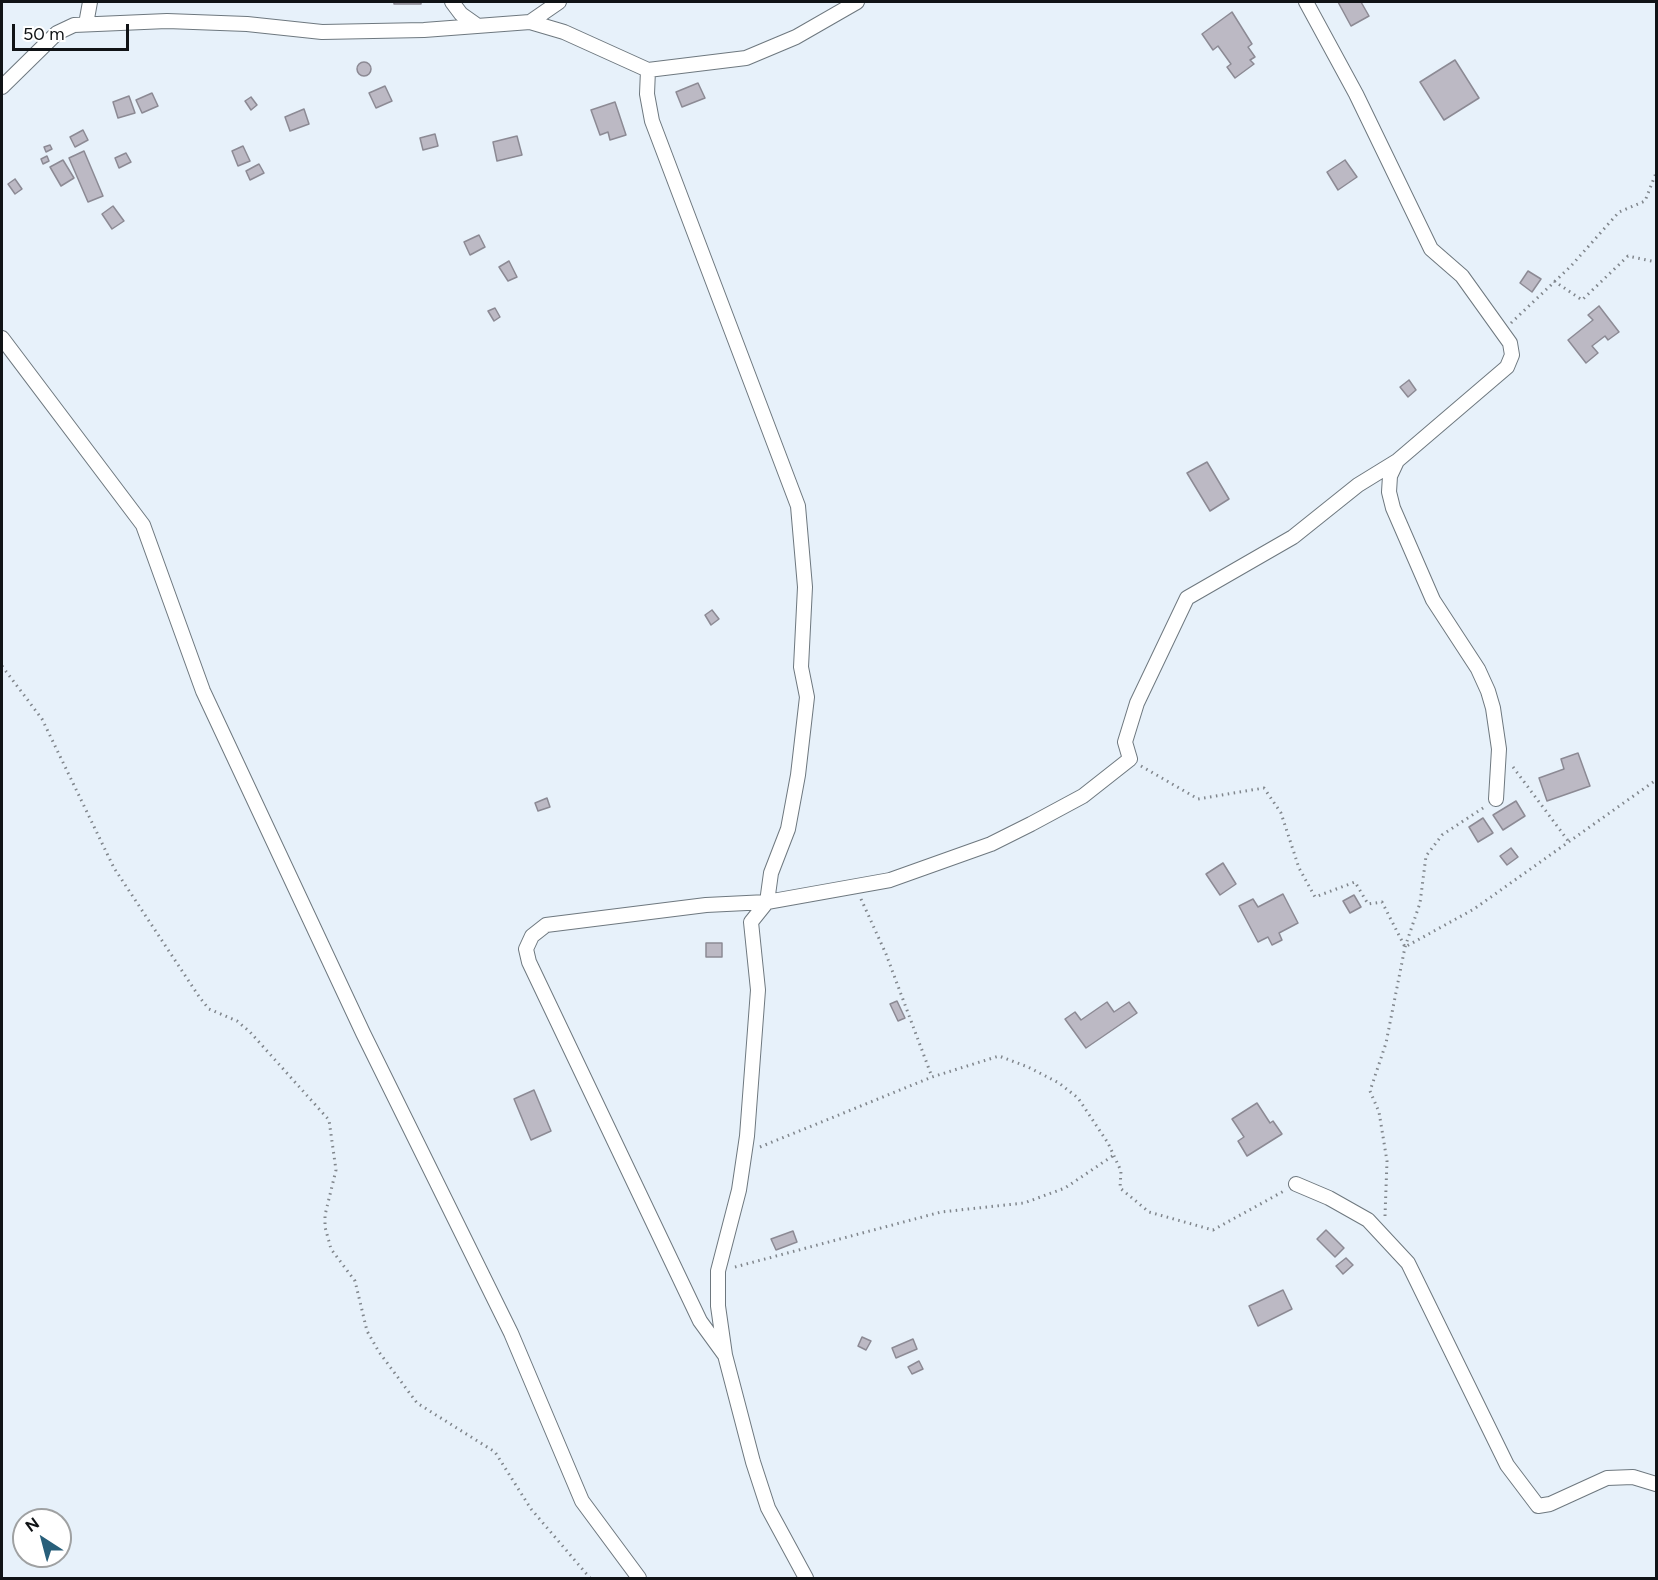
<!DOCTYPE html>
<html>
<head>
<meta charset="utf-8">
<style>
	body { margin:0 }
	#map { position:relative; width:1658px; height:1580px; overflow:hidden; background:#e7f1fa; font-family:Figtree,sans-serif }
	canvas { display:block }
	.frame { position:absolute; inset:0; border:3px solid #101316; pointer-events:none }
	.north { position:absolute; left:12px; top:1508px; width:60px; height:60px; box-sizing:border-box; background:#fff; border:2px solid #9fa1a2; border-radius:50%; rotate:324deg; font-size:16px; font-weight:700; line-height:24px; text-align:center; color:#101316 }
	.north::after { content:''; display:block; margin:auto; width:21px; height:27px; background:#285f7a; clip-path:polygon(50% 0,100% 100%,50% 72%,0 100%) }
	.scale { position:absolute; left:12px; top:24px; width:117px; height:27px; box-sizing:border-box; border:3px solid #101316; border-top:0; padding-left:8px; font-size:18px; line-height:21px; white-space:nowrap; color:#101316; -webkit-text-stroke:4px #fff; paint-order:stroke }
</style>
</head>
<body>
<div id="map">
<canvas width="1658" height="1580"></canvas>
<div class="frame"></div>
<div class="north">N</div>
<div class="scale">50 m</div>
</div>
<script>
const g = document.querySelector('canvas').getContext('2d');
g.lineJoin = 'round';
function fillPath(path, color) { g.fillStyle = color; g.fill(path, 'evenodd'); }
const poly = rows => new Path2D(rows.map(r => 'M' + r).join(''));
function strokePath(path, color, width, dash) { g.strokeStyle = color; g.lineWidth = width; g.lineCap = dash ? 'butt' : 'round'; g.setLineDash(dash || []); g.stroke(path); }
const building = poly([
	[394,2,421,2,421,4,394,4,394,2],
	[1338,2,1361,2,1369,16,1351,26,1338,2],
	[1232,12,1252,44,1248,47,1255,57,1250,60,1254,64,1235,78,1227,67,1231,64,1218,46,1213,50,1202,34,1232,12],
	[1455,60,1479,98,1444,120,1420,82,1455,60],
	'357 69a7 7 0 1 1 14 0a7 7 0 1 1-14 0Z',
	[698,83,705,98,682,107,676,92,698,83],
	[385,86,392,101,376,108,369,93,385,86],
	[152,93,158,106,142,113,136,100,152,93],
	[129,96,135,113,118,118,113,102,129,96],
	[251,97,257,105,251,110,245,101,251,97],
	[615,102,626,135,610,140,608,132,600,135,591,110,615,102],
	[304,109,309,124,290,131,285,117,304,109],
	[83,130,88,140,75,147,70,137,83,130],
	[435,134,438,146,423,150,420,138,435,134],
	[517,136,522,155,497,161,493,142,517,136],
	[50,145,52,149,46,152,44,147,50,145],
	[243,146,250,161,238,166,232,151,243,146],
	[84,151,103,196,88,202,69,158,84,151],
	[126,153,131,162,119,168,115,158,126,153],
	[47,156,49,161,43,164,41,159,47,156],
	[63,160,74,178,61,186,50,167,63,160],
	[1345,160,1357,177,1338,190,1327,172,1345,160],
	[259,164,264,173,250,180,246,171,259,164],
	[15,179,22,189,15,194,8,184,15,179],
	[113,206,124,221,112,229,102,214,113,206],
	[479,235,485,247,470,255,464,242,479,235],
	[509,261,517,277,508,281,499,267,509,261],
	[1528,271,1541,279,1532,292,1520,283,1528,271],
	[1599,306,1619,332,1608,340,1605,336,1592,346,1598,353,1586,363,1568,340,1593,320,1588,315,1599,306],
	[495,308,500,317,494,321,488,311,495,308],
	[1409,380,1416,390,1408,397,1400,387,1409,380],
	[1207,462,1229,499,1210,511,1187,473,1207,462],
	[712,610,719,619,711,625,705,615,712,610],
	[1578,753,1590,786,1547,801,1539,778,1564,769,1561,759,1578,753],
	[547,798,550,807,538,811,535,803,547,798],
	[1516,801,1525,816,1503,830,1493,815,1516,801],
	[1483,818,1493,833,1478,842,1469,827,1483,818],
	[1511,848,1518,857,1507,865,1500,856,1511,848],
	[1223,863,1236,884,1220,895,1206,874,1223,863],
	[1283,894,1298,923,1279,933,1282,940,1272,945,1268,937,1258,942,1239,906,1253,899,1258,907,1283,894],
	[1354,895,1361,907,1350,913,1343,901,1354,895],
	[706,943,722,943,722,957,706,957,706,943],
	[897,1001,905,1018,898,1021,890,1004,897,1001],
	[1107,1002,1114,1012,1129,1002,1137,1013,1086,1048,1065,1019,1075,1012,1081,1020,1107,1002],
	[534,1090,551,1131,531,1140,514,1099,534,1090],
	[1257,1103,1270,1123,1273,1121,1282,1134,1247,1156,1238,1141,1244,1137,1232,1119,1257,1103],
	[1326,1230,1344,1248,1335,1257,1317,1239,1326,1230],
	[793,1231,797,1242,776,1250,771,1239,793,1231],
	[1346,1258,1353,1265,1343,1274,1336,1266,1346,1258],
	[1283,1290,1292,1309,1258,1326,1249,1306,1283,1290],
	[862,1337,871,1341,866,1350,858,1346,862,1337],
	[913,1339,917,1349,896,1358,892,1348,913,1339],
	[919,1361,923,1369,912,1374,908,1367,919,1361]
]);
fillPath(building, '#bcb9c4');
strokePath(building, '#8c8a94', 1.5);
const street = poly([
	[452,2,461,14,478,26],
	[1306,2,1356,94,1431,249,1462,276,1510,343,1512,355,1507,367,1397,461,1390,476,1389,492,1393,508,1433,600,1478,669,1488,691,1493,708,1499,749,1496,799],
	[530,22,559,2],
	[86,24,90,2],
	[648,70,647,94,652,121,798,506,805,587,801,667,807,697,798,775,788,829,771,873,767,902,751,922,758,990,747,1136,739,1190,718,1271,718,1306,725,1355,753,1462,768,1508,806,1578],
	[2,87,57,33,74,25,167,21,247,24,322,32,424,30,530,22,564,32,648,70,746,58,796,37,857,2],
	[2,338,143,525,203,691,363,1033,511,1333,582,1501,639,1578],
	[1296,1184,1329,1198,1368,1220,1408,1263,1507,1465,1538,1506,1550,1504,1607,1478,1633,1477,1656,1484],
	[724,1354,700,1321,529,962,526,949,532,936,546,925,706,905,767,902,890,880,991,844,1031,824,1083,796,1130,759,1125,742,1137,703,1187,598,1293,537,1358,485,1397,461]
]);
strokePath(street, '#6e787f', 16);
strokePath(poly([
	[1554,281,1582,300,1628,256,1656,262],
	[1511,323,1571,266,1619,212,1645,201,1656,173],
	[2,666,42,719,114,868,200,998,209,1009,237,1021,250,1032,329,1120,336,1170,325,1215,325,1227,331,1249,355,1281,367,1331,379,1352,417,1403,495,1452,531,1509,590,1578],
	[1141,766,1198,799,1264,788,1281,813,1299,868,1315,897,1355,882,1368,904,1382,902,1405,947,1474,909,1656,780],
	[1513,767,1569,842],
	[861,899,886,954,932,1077],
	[760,1147,932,1077,999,1056,1028,1067,1059,1083,1078,1098,1108,1143,1121,1171,1120,1188,1149,1212,1213,1230,1284,1191],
	[1385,1216,1387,1161,1379,1112,1370,1091,1386,1043,1405,947,1420,903,1426,856,1442,835,1486,806],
	[735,1267,941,1212,1024,1203,1065,1188,1114,1155]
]), '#80868c', 3, [1.5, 4.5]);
strokePath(street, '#fff', 14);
</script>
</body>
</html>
